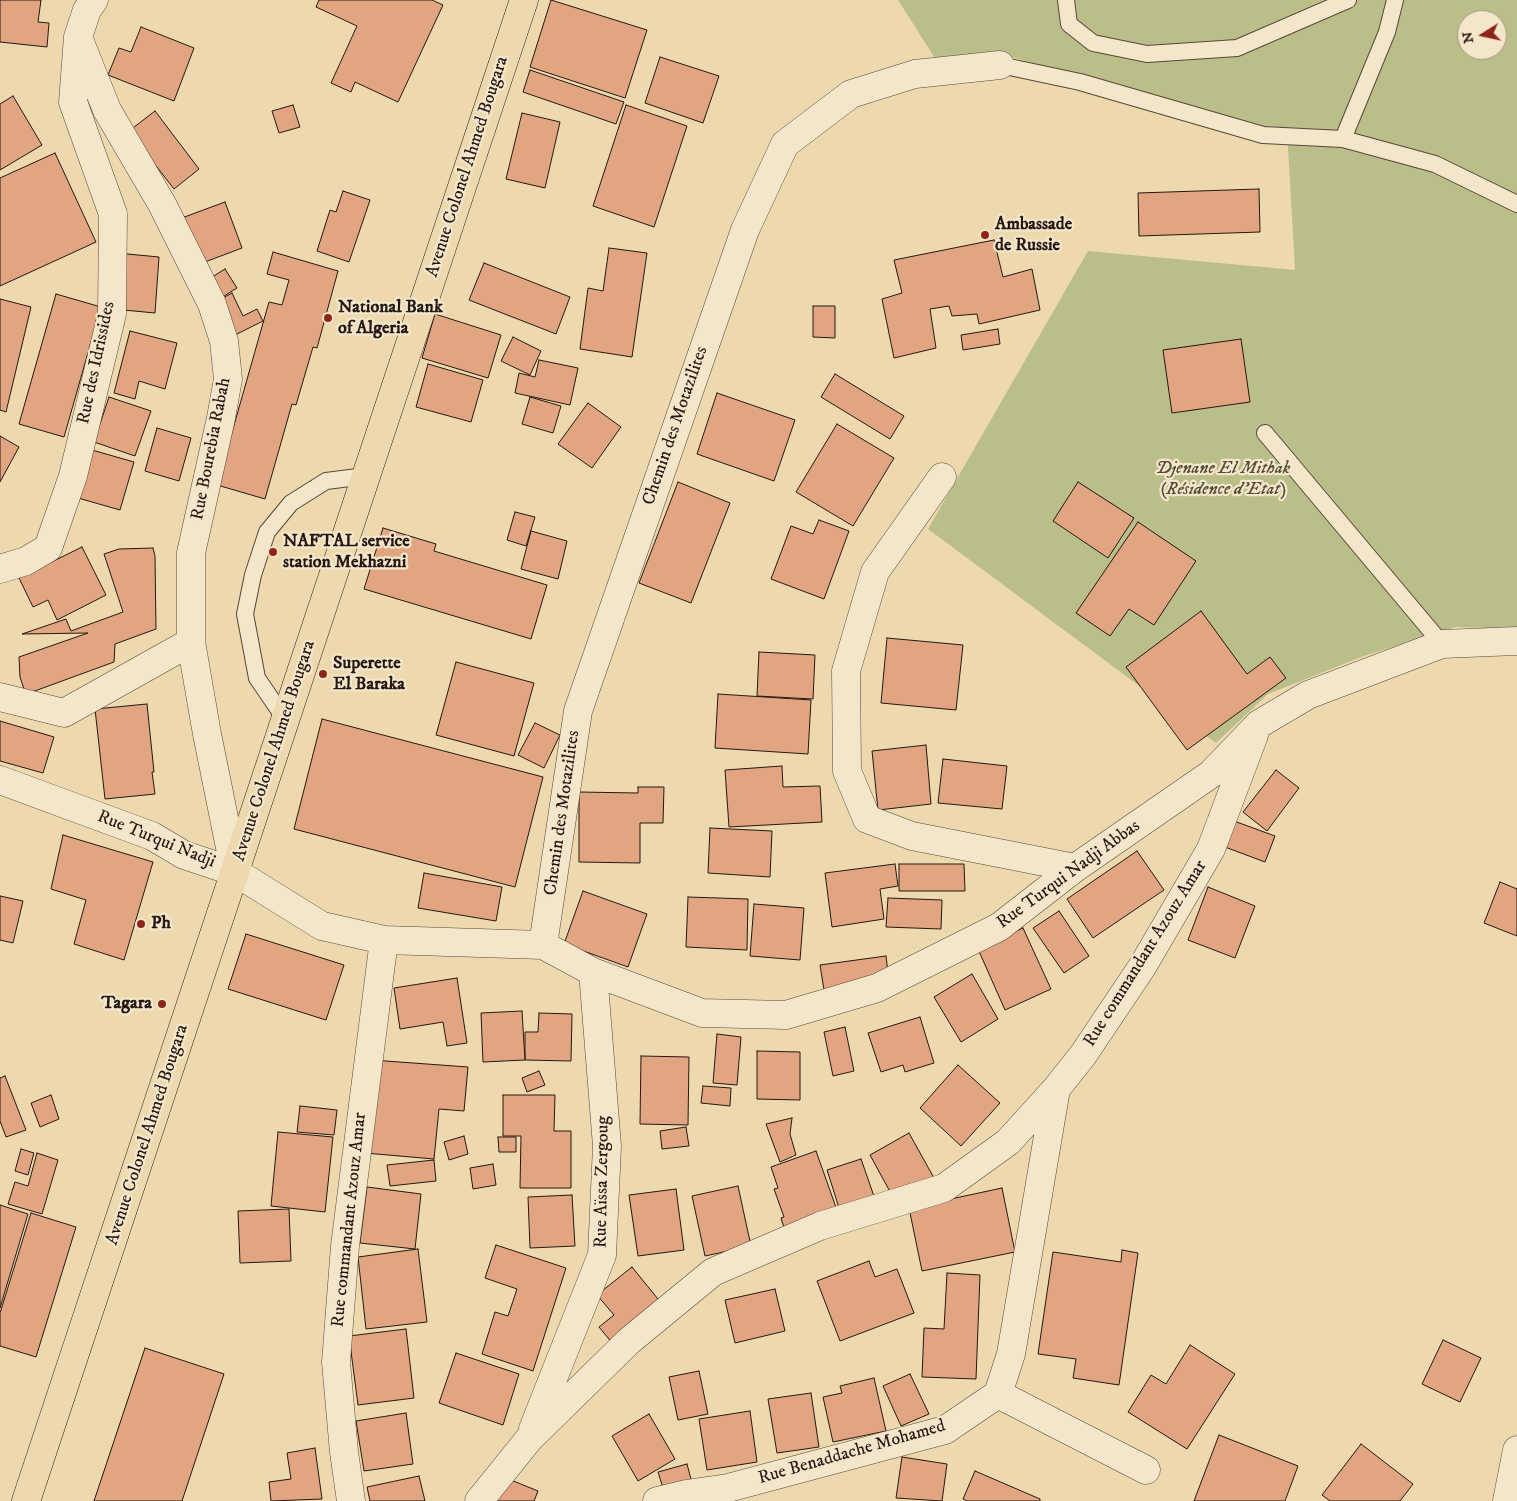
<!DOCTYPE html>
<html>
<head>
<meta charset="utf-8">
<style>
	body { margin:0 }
	#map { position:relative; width:1517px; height:1501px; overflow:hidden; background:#eed9ae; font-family:"IM FELL DW Pica",serif }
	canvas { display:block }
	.north { position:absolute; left:1457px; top:10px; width:50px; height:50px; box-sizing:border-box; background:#f4e6ca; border:1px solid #a19480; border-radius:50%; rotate:260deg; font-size:14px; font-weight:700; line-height:20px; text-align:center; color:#241812 }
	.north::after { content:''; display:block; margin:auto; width:18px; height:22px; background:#8f2418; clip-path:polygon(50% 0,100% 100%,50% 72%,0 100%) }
</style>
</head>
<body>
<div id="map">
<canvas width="1517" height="1501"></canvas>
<div class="north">N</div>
</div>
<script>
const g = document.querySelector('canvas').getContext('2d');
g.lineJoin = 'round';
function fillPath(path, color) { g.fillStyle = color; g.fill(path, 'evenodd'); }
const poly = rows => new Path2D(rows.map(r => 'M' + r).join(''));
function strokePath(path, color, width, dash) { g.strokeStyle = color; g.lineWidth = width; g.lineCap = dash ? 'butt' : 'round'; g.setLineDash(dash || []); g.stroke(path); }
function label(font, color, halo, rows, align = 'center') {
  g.font = font + ' "IM FELL DW Pica",serif'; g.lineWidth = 4.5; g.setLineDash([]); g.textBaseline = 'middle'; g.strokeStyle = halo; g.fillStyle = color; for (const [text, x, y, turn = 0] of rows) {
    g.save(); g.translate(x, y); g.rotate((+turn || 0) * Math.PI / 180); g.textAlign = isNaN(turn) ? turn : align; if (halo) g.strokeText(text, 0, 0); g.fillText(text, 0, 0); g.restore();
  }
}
fillPath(poly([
	[898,0,1517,0,1517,629,1456,627,1364,656,1268,694,1216,743,928,529,1088,251,1295,270,1287,130,1261,127,1008,56,938,63],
	[1467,20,1497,20,1497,50,1467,50]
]), '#babf89');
const building = poly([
	[0,0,41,0,38,22,49,23,47,47,0,42,0,0],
	[319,0,432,0,443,5,398,102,355,82,351,92,331,83,357,26,316,7,319,0],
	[551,0,647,30,625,98,530,67,551,0],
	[141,27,194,48,174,101,108,75,119,48,131,52,141,27],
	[660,57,719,76,703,123,645,103,660,57],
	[530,70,624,102,616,124,523,92,530,70],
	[13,96,42,145,0,170,0,104,13,96],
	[293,105,300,127,279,133,272,111,293,105],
	[626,105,687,126,654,227,593,206,626,105],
	[155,111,199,169,174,189,129,131,155,111],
	[522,113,560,122,545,188,506,179,522,113],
	[55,153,96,242,0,286,0,178,55,153],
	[1259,189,1260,232,1139,236,1138,193,1259,189],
	[343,191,370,200,349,262,317,251,330,210,336,212,343,191],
	[225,202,242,248,197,265,179,219,225,202],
	[994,240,1003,277,1032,269,1040,310,979,324,977,314,952,316,949,306,930,309,936,348,894,358,882,299,902,293,894,260,994,240],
	[609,248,647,253,632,357,580,349,588,288,603,291,609,248],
	[273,252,338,271,317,348,313,347,296,405,292,404,265,499,217,485,269,302,282,305,289,280,267,274,273,252],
	[117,253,159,257,155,313,113,309,117,253],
	[484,263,570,297,556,334,469,300,484,263],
	[225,269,237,288,216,301,204,282,225,269],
	[232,293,243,316,257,309,263,321,231,337,214,303,232,293],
	[56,294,101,307,64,437,19,424,56,294],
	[0,299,31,307,6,412,0,410,0,299],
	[813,306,835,306,835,338,813,337,813,306],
	[435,314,501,335,488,378,422,358,435,314],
	[998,329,1000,344,963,350,961,335,998,329],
	[130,331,177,343,165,389,139,381,135,399,114,393,130,331],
	[513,337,541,351,530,375,501,361,513,337],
	[1241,339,1250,402,1172,413,1163,350,1241,339],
	[539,360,578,368,570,405,515,393,519,373,535,377,539,360],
	[428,364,483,380,471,422,416,407,428,364],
	[835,374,904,416,890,439,821,397,835,374],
	[717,393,795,420,774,481,697,454,717,393],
	[109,397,151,411,135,456,94,442,109,397],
	[530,397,561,406,553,433,522,424,530,397],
	[588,403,621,427,592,468,558,444,588,403],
	[837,424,894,458,853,526,796,492,837,424],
	[157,428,191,438,179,481,145,471,157,428],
	[0,436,19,447,0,482,0,436],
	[92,450,134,462,120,510,78,498,92,450],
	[678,482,730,503,691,603,639,583,678,482],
	[1078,482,1134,518,1108,558,1053,521,1078,482],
	[515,512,535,517,526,546,507,540,515,512],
	[819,520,849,531,824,599,771,579,791,526,813,534,819,520],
	[1138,522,1196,561,1154,625,1129,609,1110,636,1076,613,1138,522],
	[383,528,436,544,434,551,547,585,531,639,364,589,383,528],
	[531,531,567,541,558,579,521,569,531,531],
	[82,547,106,595,57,620,48,600,33,607,19,578,82,547],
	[153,548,155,556,156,629,115,644,114,662,32,692,25,692,20,677,19,657,88,633,22,634,66,619,71,631,123,612,104,554,119,549,153,548],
	[1201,611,1247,674,1270,657,1286,678,1187,750,1126,667,1201,611],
	[887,638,963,645,956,710,881,703,887,638],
	[759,652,815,655,813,699,757,696,759,652],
	[456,662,534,683,514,756,436,735,456,662],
	[718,694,811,700,808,754,715,748,718,694],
	[147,704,154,772,152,772,155,794,105,799,95,709,147,704],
	[322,719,543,777,515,887,294,829,322,719],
	[0,721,54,737,43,773,0,761,0,721],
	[535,723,560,735,544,768,518,755,535,723],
	[926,745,931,804,878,810,872,751,926,745],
	[943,759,1007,766,1002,809,938,803,943,759],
	[782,766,783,787,820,786,822,822,729,827,725,770,782,766],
	[1276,770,1299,788,1267,831,1243,812,1276,770],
	[638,787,664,787,663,823,640,823,640,863,579,862,579,792,638,793,638,787],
	[1234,821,1275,836,1265,862,1225,847,1234,821],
	[710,828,772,831,770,877,708,873,710,828],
	[63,835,153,862,124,960,74,944,86,900,51,889,63,835],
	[1137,851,1164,890,1093,938,1067,899,1137,851],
	[895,864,898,886,880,889,884,919,832,927,825,873,895,864],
	[899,864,964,864,965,891,899,891,899,864],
	[424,873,502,887,496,921,418,908,424,873],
	[1500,882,1517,889,1517,936,1484,923,1500,882],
	[1208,887,1255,906,1235,958,1188,940,1208,887],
	[583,891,647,914,628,967,564,944,583,891],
	[0,896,23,901,13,943,0,940,0,896],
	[688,897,748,899,747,950,686,947,688,897],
	[888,898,942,900,941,929,886,927,888,898],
	[754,904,804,908,800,960,750,956,754,904],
	[1059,911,1089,956,1064,973,1033,928,1059,911],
	[1023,928,1051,989,1005,1010,978,949,1023,928],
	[246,934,344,965,326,1020,228,989,246,934],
	[886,956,889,981,824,990,820,965,886,956],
	[972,974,998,1019,961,1042,934,997,972,974],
	[457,978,467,1043,447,1046,443,1022,400,1029,394,988,457,978],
	[522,1011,525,1060,483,1062,481,1013,522,1011],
	[539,1013,572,1014,571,1061,525,1060,525,1032,538,1032,539,1013],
	[920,1017,934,1063,905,1072,903,1065,881,1072,868,1033,920,1017],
	[845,1027,854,1071,833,1076,824,1032,845,1027],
	[717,1034,741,1037,737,1085,713,1083,717,1034],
	[757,1051,800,1052,800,1100,757,1099,757,1051],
	[641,1056,689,1057,688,1125,640,1124,641,1056],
	[372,1060,468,1067,464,1111,439,1109,434,1159,365,1153,372,1060],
	[958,1065,1000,1103,961,1146,920,1108,958,1065],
	[539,1071,545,1085,527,1092,522,1078,539,1071],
	[5,1076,26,1130,6,1137,0,1121,0,1078,5,1076],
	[703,1086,731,1088,730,1106,701,1103,703,1086],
	[51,1095,59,1119,40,1127,31,1103,51,1095],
	[503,1095,555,1095,554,1131,571,1131,571,1188,520,1188,521,1136,503,1136,503,1095],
	[300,1106,337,1110,334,1135,297,1132,300,1106],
	[792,1118,790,1134,796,1155,780,1162,766,1124,792,1118],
	[686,1127,689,1146,662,1149,660,1131,686,1127],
	[278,1132,333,1137,325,1212,271,1206,278,1132],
	[909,1133,934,1178,894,1199,870,1155,909,1133],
	[464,1136,468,1154,449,1160,444,1142,464,1136],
	[498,1137,516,1137,516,1152,499,1152,498,1137],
	[21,1149,34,1153,28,1175,15,1171,21,1149],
	[816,1151,838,1213,785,1231,781,1218,784,1217,774,1189,778,1188,771,1167,816,1151],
	[37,1153,58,1160,42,1214,8,1204,15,1182,28,1186,37,1153],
	[861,1159,876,1202,841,1214,827,1170,861,1159],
	[434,1160,436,1181,390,1186,387,1165,434,1160],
	[493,1164,496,1185,473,1189,470,1168,493,1164],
	[738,1186,751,1246,705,1256,692,1196,738,1186],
	[367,1187,421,1194,415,1249,360,1243,367,1187],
	[1002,1188,1015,1252,922,1271,909,1208,1002,1188],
	[676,1189,684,1250,638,1256,629,1195,676,1189],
	[572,1195,575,1246,530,1248,528,1197,572,1195],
	[0,1205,28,1214,0,1308,0,1205],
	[289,1209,291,1261,240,1263,238,1211,289,1209],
	[31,1213,76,1227,36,1357,0,1346,0,1313,31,1213],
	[496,1245,566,1268,533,1371,482,1354,495,1312,508,1316,517,1289,485,1278,496,1245],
	[418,1249,427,1322,366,1329,358,1257,418,1249],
	[1122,1250,1138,1253,1119,1385,1073,1378,1076,1359,1038,1354,1053,1252,1121,1262,1122,1250],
	[869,1261,875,1277,897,1269,914,1313,840,1341,817,1281,869,1261],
	[632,1267,662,1304,613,1344,599,1327,614,1315,597,1295,632,1267],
	[947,1273,980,1275,976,1379,922,1377,924,1328,944,1329,947,1273],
	[775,1289,785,1331,735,1343,725,1300,775,1289],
	[406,1329,414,1398,358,1405,349,1336,406,1329],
	[1443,1340,1481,1358,1460,1402,1422,1384,1443,1340],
	[1190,1345,1235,1374,1187,1449,1128,1412,1151,1375,1166,1384,1190,1345],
	[145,1348,224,1374,182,1501,94,1501,145,1348],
	[456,1353,519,1374,503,1425,439,1403,456,1353],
	[699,1371,708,1414,678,1420,669,1377,699,1371],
	[910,1374,929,1414,901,1426,883,1386,910,1374],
	[874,1378,886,1431,833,1442,823,1397,842,1393,840,1386,874,1378],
	[811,1393,819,1447,777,1453,768,1399,811,1393],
	[750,1411,757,1462,707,1470,699,1419,750,1411],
	[406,1413,413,1464,364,1471,356,1421,406,1413],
	[649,1414,675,1459,638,1481,612,1436,649,1414],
	[1219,1435,1298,1466,1285,1501,1194,1501,1219,1435],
	[1361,1444,1413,1484,1400,1501,1330,1501,1322,1495,1361,1444],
	[315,1448,322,1499,271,1501,269,1482,291,1479,287,1453,315,1448],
	[902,1457,947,1464,942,1501,896,1498,902,1457],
	[687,1464,692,1483,664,1491,658,1472,687,1464],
	[975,1471,1040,1499,1040,1501,967,1501,963,1499,975,1471],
	[419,1476,425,1501,370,1501,367,1487,419,1476],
	[506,1478,538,1491,534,1501,496,1501,506,1478]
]);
fillPath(building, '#e2a581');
strokePath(building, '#241812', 1);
const service = poly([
	[1066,0,1069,24,1093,43,1147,54,1237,48,1348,0],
	[1000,65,1080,82,1263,135,1343,139,1435,164,1517,204],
	[1343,139,1387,32,1395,0],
	[1265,433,1442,644],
	[285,719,257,678,245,614,253,575,267,532,291,503,326,481,366,476]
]);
const minor = poly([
	[78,37,107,110,162,204,212,304,224,341,228,379,221,418,191,553,191,642,207,734,235,872,322,926,384,940,543,945,593,972,702,1013,786,1015,877,988,999,927,1075,868,1211,774,1259,724,1308,695,1442,644,1517,641],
	[942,477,875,572,846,671,847,771,867,819,912,836,1075,868],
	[0,569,26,561,48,548,73,476,112,314,113,214,73,102,78,37,87,10,94,0],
	[0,697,64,713,191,642],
	[543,945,578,711,745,230,785,144,851,94,915,74,1000,65],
	[998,1394,1146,1470],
	[533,1429,602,1255,607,1146,593,972],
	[351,1501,344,1452,336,1362,345,1246,384,940],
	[479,1501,529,1439,629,1341,713,1272,820,1226,944,1188,1008,1142,1056,1089,1083,1055,1142,967,1211,849,1254,735],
	[657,1501,686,1494,728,1488,945,1430,998,1394,1011,1354,1056,1089],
	[1507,1501,1517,1450]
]);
const tertiary = poly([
	[0,780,152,836,184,855,235,872]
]);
const primary = poly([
	[26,1501,524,0]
]);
strokePath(service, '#564839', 18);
strokePath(minor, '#564839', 29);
strokePath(tertiary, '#564839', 29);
strokePath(primary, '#241812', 29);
strokePath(service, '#f4e6ca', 16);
strokePath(minor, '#f4e6ca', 28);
strokePath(tertiary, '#f4e6ca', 28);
strokePath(primary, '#eed9ae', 28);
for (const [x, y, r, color] of [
	[985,235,5,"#8f2418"],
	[328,318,5,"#8f2418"],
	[273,552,5,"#8f2418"],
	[323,674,5,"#8f2418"],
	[141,924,5,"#8f2418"],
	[162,1004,5,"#8f2418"]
]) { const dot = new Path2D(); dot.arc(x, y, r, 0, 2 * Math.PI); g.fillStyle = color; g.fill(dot); strokePath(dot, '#f4e6ca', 2); }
label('18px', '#241812', '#f4e6ca', [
	["Avenue Colonel Ahmed Bougara",468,167,-72],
	["Rue des Idrissides",97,363,-78],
	["Chemin des Motazilites",676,426,-71],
	["Rue Bourebia Rabah",212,449,-79],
	["Avenue Colonel Ahmed Bougara",275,751,-72],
	["Chemin des Motazilites",563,813,-82],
	["Rue Turqui Nadji",156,840,22],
	["Rue Turqui Nadji Abbas",1069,875,-36],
	["Rue commandant Azouz Amar",1146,954,-58],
	["Avenue Colonel Ahmed Bougara",148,1135,-72],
	["Rue Aïssa Zergoug",603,1182,-89],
	["Rue commandant Azouz Amar",350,1220,-84],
	["Rue Benaddache Mohamed",852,1453,-16]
]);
label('bold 18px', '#241812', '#f4e6ca', [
	["Ambassade",995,225],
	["de Russie",995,246],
	["National Bank",338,308],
	["of Algeria",338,329],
	["NAFTAL service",283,542],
	["station Mekhazni",283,563],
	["Superette",333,664],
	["El Baraka",333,685],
	["Ph",151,924],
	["Tagara",152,1004,"right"]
], 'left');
label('italic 18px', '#514a36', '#f4e6ca', [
	["Djenane El Mithak",1223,469],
	["(Résidence d'Etat)",1223,490]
]);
</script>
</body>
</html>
